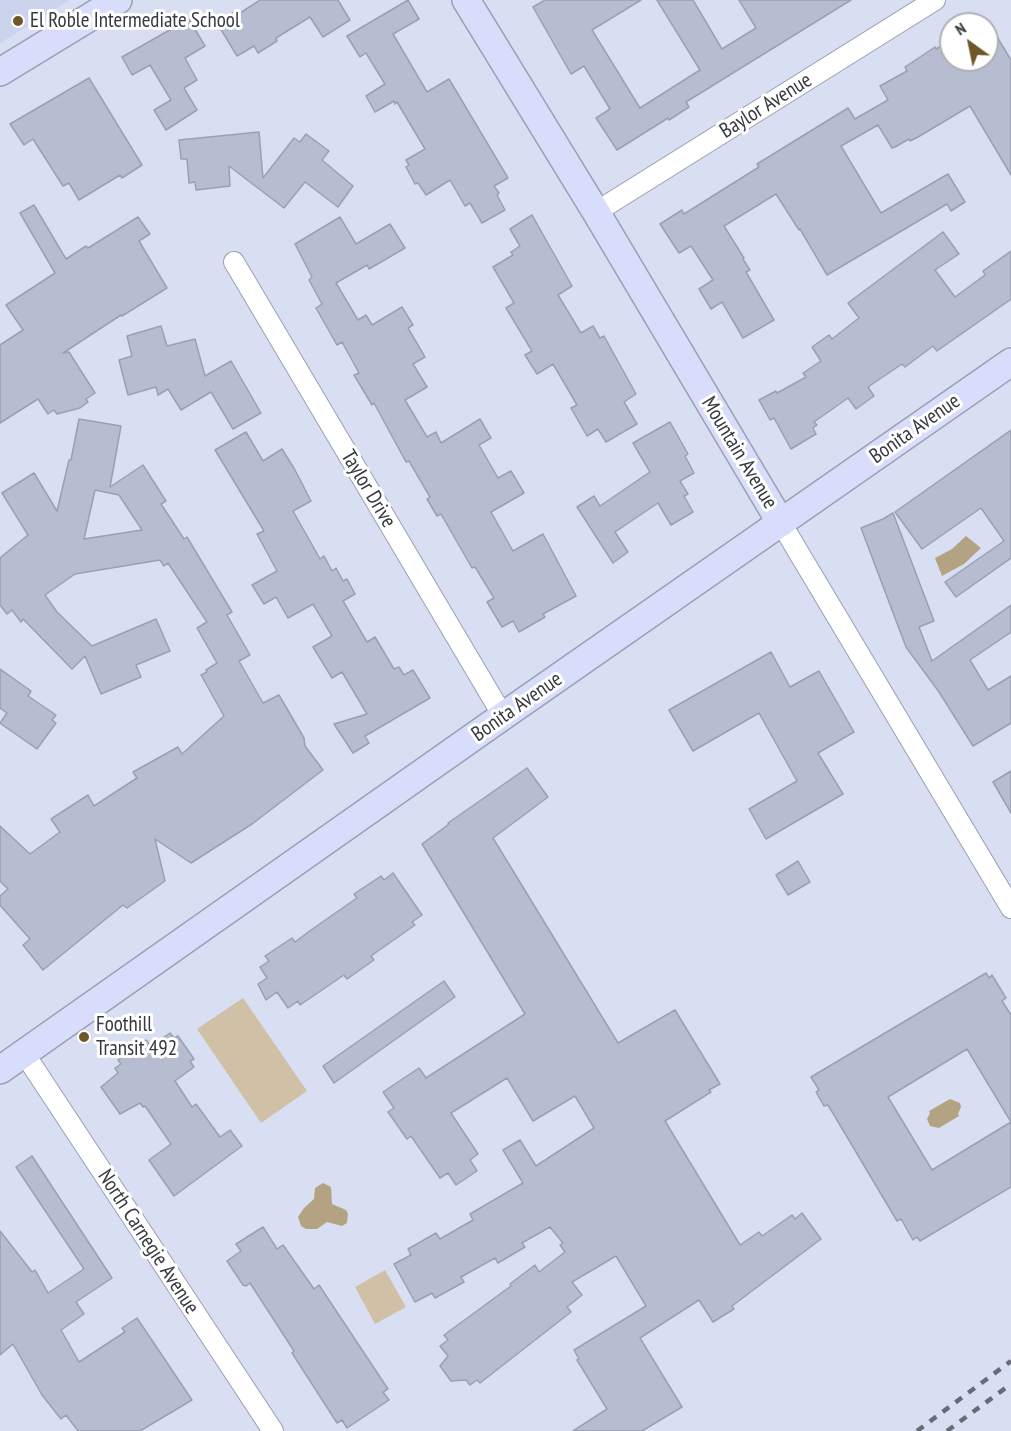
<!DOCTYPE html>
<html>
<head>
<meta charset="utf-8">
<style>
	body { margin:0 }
	#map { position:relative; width:1011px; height:1431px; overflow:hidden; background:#d9dff2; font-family:"PT Sans Narrow",sans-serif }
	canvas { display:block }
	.north { position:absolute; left:939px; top:12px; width:60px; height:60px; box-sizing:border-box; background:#fff; border:2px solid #afb0b3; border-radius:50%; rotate:327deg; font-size:16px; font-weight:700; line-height:24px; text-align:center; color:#373940 }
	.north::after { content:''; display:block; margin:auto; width:21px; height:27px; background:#6f5828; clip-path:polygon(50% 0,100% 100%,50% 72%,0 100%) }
</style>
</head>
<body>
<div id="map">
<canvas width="1011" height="1431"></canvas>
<div class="north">N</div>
</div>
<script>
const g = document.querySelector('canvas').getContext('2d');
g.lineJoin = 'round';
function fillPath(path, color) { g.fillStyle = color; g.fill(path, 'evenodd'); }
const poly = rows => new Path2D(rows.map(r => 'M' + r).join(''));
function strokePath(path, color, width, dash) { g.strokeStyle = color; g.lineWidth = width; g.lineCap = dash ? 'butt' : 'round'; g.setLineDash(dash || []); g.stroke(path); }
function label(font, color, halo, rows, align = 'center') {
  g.font = font + ' "PT Sans Narrow",sans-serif'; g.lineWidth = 6; g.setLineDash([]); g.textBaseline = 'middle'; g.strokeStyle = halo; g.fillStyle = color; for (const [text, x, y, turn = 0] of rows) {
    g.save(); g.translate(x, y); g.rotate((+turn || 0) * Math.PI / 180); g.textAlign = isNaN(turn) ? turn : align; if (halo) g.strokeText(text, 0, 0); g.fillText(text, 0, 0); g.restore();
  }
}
fillPath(poly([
	[0,0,70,0,0,43]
]), '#cbd3ed');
fillPath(poly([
	[243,998,307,1091,261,1123,197,1029],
	[385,1270,406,1307,375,1324,355,1287]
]), '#cfc0a6');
fillPath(poly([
	[966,536,981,548,964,564,942,576,935,558,952,549],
	[950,1099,960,1103,961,1107,958,1114,959,1116,939,1128,930,1126,927,1119,930,1113,929,1111],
	[323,1183,331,1187,332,1204,346,1210,348,1214,347,1223,342,1226,327,1222,317,1229,306,1229,301,1226,298,1217,304,1208,314,1199,315,1188]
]), '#b3a383');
const building = poly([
	[260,0,338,0,350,20,323,37,310,17,276,38,277,41,258,53,254,46,237,56,217,23,237,10,240,13,260,0],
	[408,0,419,19,393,34,427,92,449,79,508,178,494,186,499,193,497,195,505,210,482,223,470,203,465,206,450,180,426,195,418,183,415,184,406,167,409,165,406,160,425,149,397,102,395,104,394,101,375,112,366,96,385,84,366,53,360,57,347,36,408,0],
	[545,0,641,0,592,30,640,108,700,70,657,0,693,0,722,49,756,28,739,0,851,0,686,102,689,107,669,120,668,118,617,150,596,118,610,109,584,66,571,74,533,7,545,0],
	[189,19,205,46,185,58,197,80,184,88,197,110,166,130,154,110,171,100,150,65,132,75,122,57,189,19],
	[987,20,1011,60,1011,175,970,106,918,137,910,141,909,139,895,147,892,148,878,125,841,146,881,213,948,174,965,202,951,211,947,204,827,275,800,229,799,230,776,194,724,226,744,258,743,259,750,270,746,272,774,320,743,338,722,302,711,309,699,289,713,280,691,246,679,253,660,224,682,210,684,214,700,204,759,167,757,164,848,108,855,119,888,100,880,86,907,71,905,67,935,47,936,49,951,40,951,60,987,60,987,20],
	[89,78,142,165,122,178,120,175,79,200,69,183,63,186,33,139,24,145,10,124,89,78],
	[259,132,263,178,294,138,300,142,306,134,329,151,322,160,353,186,338,207,305,182,284,208,229,166,230,186,196,190,195,182,189,183,187,159,181,159,179,140,259,132],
	[34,205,66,259,86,246,88,248,138,217,150,234,139,241,167,288,122,316,121,315,63,353,69,352,95,393,86,399,88,402,80,408,57,414,54,410,48,414,38,399,0,423,0,345,23,330,6,305,55,273,20,213,34,205],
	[532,215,572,286,558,295,581,333,593,326,600,338,604,336,636,394,624,402,637,424,606,442,598,429,587,436,571,408,577,405,553,364,537,374,525,355,532,351,506,308,514,303,493,267,513,255,511,252,520,246,510,229,532,215],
	[340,217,356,244,390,224,405,248,369,269,367,265,336,283,358,320,366,315,372,325,402,307,413,325,408,328,425,357,413,364,427,387,405,400,427,437,436,432,441,443,480,419,491,438,479,445,498,478,511,471,524,493,491,512,513,551,543,534,576,596,543,614,545,617,519,632,513,621,502,627,487,602,494,598,475,567,472,568,441,514,437,516,427,499,430,497,409,461,406,462,374,403,372,405,354,375,359,373,342,342,337,345,316,308,322,304,309,280,312,277,295,244,340,217],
	[943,232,959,254,935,270,955,297,985,275,983,271,1011,251,1011,299,937,351,933,346,905,367,902,364,868,387,874,396,856,409,848,398,814,422,817,425,813,428,816,434,791,449,774,418,770,420,759,400,776,391,777,393,806,377,803,373,821,361,812,347,829,335,832,339,859,318,848,303,943,232],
	[161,326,167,346,195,339,205,376,231,361,261,413,233,429,211,392,181,410,168,389,158,395,156,387,128,395,119,360,132,356,127,336,161,326],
	[79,419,121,426,110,487,143,465,166,501,161,504,184,539,187,537,232,612,227,615,250,655,239,661,263,703,279,695,304,738,305,746,323,770,252,824,191,863,155,839,165,881,127,908,123,905,43,970,23,945,30,939,0,905,0,896,8,889,0,881,0,826,30,854,60,832,51,819,88,795,94,806,137,778,133,772,178,747,182,754,224,716,201,675,207,672,206,670,217,663,197,628,207,622,168,563,164,566,160,560,75,574,45,595,57,612,92,646,156,619,170,651,136,665,141,677,101,694,85,656,72,669,23,619,21,622,12,610,7,614,0,605,0,558,28,535,2,493,34,473,57,511,69,460,71,460,79,419],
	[95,490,119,495,142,530,84,539,95,490],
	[670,422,688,454,685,456,694,473,680,481,688,494,684,496,693,512,671,525,658,503,615,532,628,552,613,563,577,507,594,496,600,506,650,472,633,443,670,422],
	[1011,430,1011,558,956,597,945,582,1004,541,981,508,922,549,895,512,1011,430],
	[246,432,263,461,282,449,295,470,311,501,293,511,320,559,324,556,332,571,336,568,343,581,347,579,355,594,343,601,367,642,375,637,394,669,399,667,404,675,413,670,430,698,365,736,369,743,353,753,334,724,367,714,342,672,332,678,313,647,332,636,313,604,288,618,276,597,264,604,252,585,277,571,257,534,264,531,215,450,246,432],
	[893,513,934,621,919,627,932,661,1011,605,1011,632,970,660,988,690,1011,676,1011,723,973,746,939,692,906,647,861,528,883,519,893,513],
	[771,652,790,687,819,671,854,732,818,753,843,794,766,839,749,809,797,781,759,713,693,751,669,710,771,652],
	[0,669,31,691,28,696,56,715,52,720,56,723,37,749,0,723,7,713,0,708,0,669],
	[527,768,548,797,493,838,618,1043,675,1010,720,1084,709,1090,711,1092,665,1121,740,1245,759,1232,762,1236,792,1215,795,1219,802,1213,821,1239,732,1306,734,1309,713,1322,699,1300,640,1338,682,1407,642,1431,573,1431,607,1409,577,1360,579,1359,574,1350,646,1306,616,1256,572,1282,582,1295,567,1307,571,1312,480,1383,477,1380,470,1385,466,1380,451,1381,440,1366,448,1356,440,1346,448,1340,444,1335,511,1286,510,1284,535,1265,539,1272,565,1252,560,1245,563,1243,550,1227,522,1243,525,1247,498,1263,495,1258,461,1277,464,1282,435,1298,432,1293,415,1302,394,1264,411,1255,408,1249,436,1233,440,1239,473,1220,470,1214,523,1183,503,1150,520,1140,536,1166,594,1128,575,1096,533,1121,507,1078,451,1113,478,1154,470,1160,477,1171,456,1185,448,1173,440,1178,411,1136,407,1139,388,1112,394,1108,383,1092,419,1068,426,1078,525,1014,422,844,449,824,448,823,527,768],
	[1011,771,1011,813,993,782,1011,771],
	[798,861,810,882,788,895,776,875,798,861],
	[393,873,422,915,412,922,415,925,371,956,374,960,347,979,344,975,300,1005,298,1001,288,1008,277,992,266,1000,258,984,267,978,260,967,269,961,265,956,292,938,295,942,311,930,357,898,354,894,381,876,384,880,393,873],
	[986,973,989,978,992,975,1006,998,1002,1001,1011,1015,1011,1187,920,1241,917,1237,913,1240,901,1219,897,1221,828,1105,824,1106,816,1092,819,1090,811,1077,986,973],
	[967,1049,1011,1122,932,1170,888,1097,967,1049],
	[444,981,455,997,334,1083,323,1066,444,981],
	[170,1033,174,1038,178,1036,194,1059,190,1061,194,1067,175,1081,192,1107,196,1104,220,1137,230,1130,242,1146,174,1196,149,1160,171,1144,145,1106,143,1107,140,1103,120,1114,101,1087,118,1073,115,1068,121,1064,118,1060,146,1040,151,1046,170,1033],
	[32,1156,112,1278,76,1302,84,1314,61,1330,79,1362,125,1332,122,1328,137,1318,192,1400,140,1431,78,1431,66,1415,61,1419,42,1395,13,1344,0,1355,0,1231,32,1272,35,1270,48,1293,84,1269,16,1167,32,1156],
	[263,1227,277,1249,283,1245,314,1289,319,1285,388,1389,383,1392,389,1400,347,1428,342,1420,337,1423,292,1353,294,1351,250,1283,246,1286,243,1285,227,1261,241,1251,236,1244,263,1227]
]);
fillPath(building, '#b7bdd0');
strokePath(building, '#9aa0b2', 1.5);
const street = poly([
	[596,212,935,0],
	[234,262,503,716],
	[781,523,1011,908],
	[24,1053,273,1431]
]);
const secondary = poly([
	[466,0,596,212,781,523],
	[0,72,118,0],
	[0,1070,503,716,1011,362]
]);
strokePath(street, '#9a9fb1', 22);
strokePath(secondary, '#9a9fb1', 30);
strokePath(street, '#fff', 20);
strokePath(secondary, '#d7ddfa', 27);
strokePath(poly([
	[917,1431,1011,1361],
	[947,1431,1011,1384]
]), '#686b76', 4.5, [8, 8]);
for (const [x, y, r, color] of [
	[18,21,6,"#6f5828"],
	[84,1037,6,"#6f5828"]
]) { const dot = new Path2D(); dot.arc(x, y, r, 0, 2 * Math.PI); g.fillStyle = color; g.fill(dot); strokePath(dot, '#fff', 2); }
label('21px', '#373940', '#fff', [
	["El Roble Intermediate School",30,21],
	["Foothill",96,1025],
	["Transit 492",96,1049]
], 'left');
label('21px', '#373940', '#fff', [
	["Baylor Avenue",766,106,-32],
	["Bonita Avenue",915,429,-35],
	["Mountain Avenue",739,453,59],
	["Taylor Drive",368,489,59],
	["Bonita Avenue",517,707,-35],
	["North Carnegie Avenue",148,1242,57]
]);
</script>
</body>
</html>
